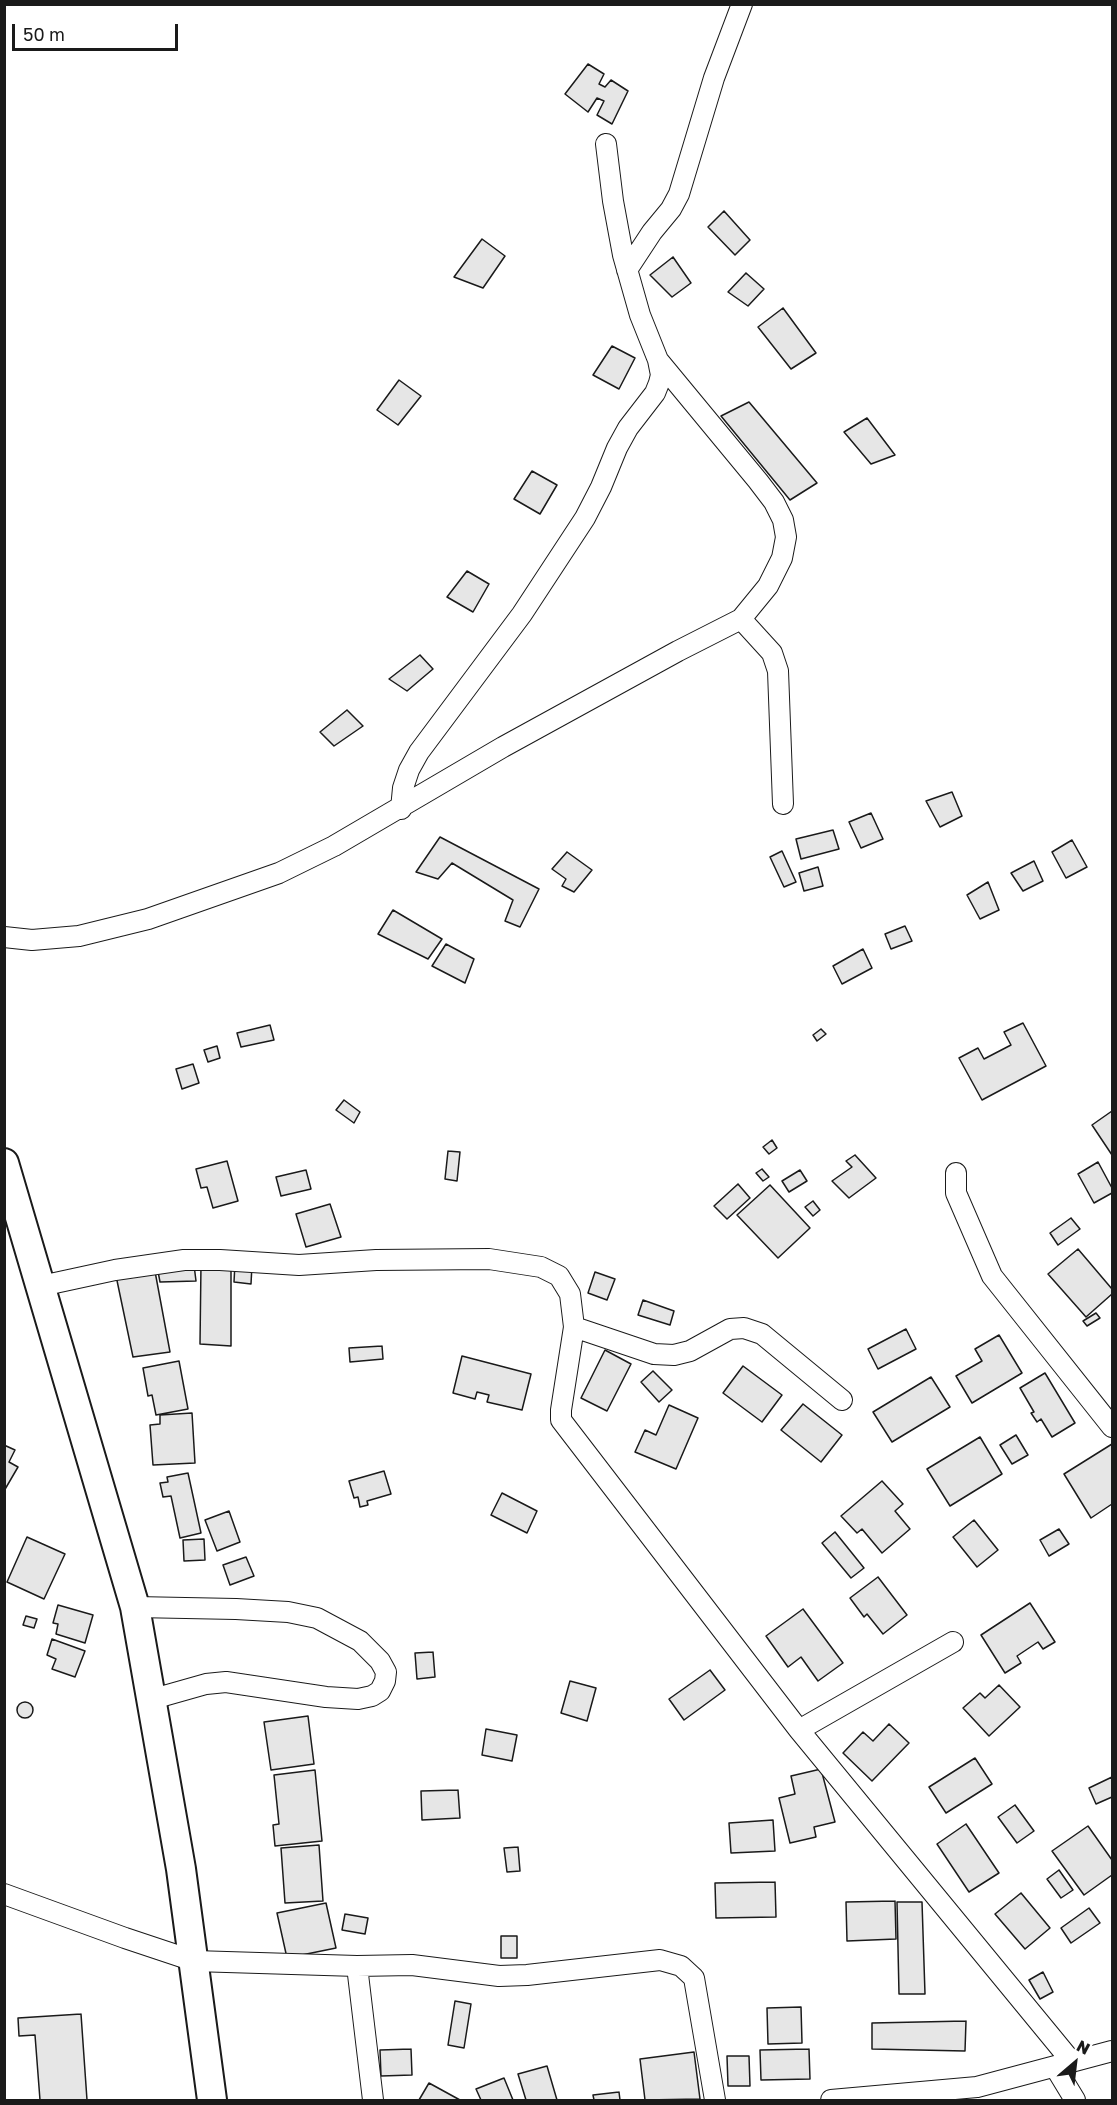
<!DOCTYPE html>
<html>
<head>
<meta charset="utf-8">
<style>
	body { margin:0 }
	#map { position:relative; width:1117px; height:2105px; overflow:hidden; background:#fff; font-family:"Golos Text",sans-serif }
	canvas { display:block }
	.frame { position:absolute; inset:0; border:6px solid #1a1a1a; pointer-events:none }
	.north { position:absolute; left:1045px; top:2033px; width:60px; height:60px; -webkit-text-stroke:4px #fff; paint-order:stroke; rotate:28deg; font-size:16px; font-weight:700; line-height:24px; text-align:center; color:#1a1a1a }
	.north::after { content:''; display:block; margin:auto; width:21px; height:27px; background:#1a1a1a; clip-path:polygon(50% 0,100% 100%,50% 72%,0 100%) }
	.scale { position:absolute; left:12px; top:24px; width:166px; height:27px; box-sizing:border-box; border:3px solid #1a1a1a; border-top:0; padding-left:8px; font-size:18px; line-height:21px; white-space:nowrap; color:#1a1a1a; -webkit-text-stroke:4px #fff; paint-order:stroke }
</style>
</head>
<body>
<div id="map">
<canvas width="1117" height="2105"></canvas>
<div class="frame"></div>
<div class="north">N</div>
<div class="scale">50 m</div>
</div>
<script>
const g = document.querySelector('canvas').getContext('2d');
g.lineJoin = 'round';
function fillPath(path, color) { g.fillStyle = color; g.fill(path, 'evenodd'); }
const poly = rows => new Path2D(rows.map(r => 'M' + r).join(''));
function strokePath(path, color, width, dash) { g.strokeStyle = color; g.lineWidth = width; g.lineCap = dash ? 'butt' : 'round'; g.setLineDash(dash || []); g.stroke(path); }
const building = poly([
	[588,64,604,74,599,84,605,87,611,80,628,91,612,124,597,115,604,101,597,98,588,112,565,94,588,64],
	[724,211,750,240,735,255,708,227,724,211],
	[482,239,505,256,483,288,454,277,482,239],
	[673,257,691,283,672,297,650,275,673,257],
	[746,273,764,289,748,306,728,292,746,273],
	[783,308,816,353,791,369,758,327,783,308],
	[612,346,635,358,619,389,593,375,612,346],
	[399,380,421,396,398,425,377,410,399,380],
	[749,402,817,483,790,500,721,416,749,402],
	[867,418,895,455,871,464,844,432,867,418],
	[532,471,557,485,540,514,514,499,532,471],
	[467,571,489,584,473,612,447,597,467,571],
	[420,655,433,669,407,691,389,679,420,655],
	[347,710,363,726,334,746,320,732,347,710],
	[952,792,962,816,940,827,926,801,952,792],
	[871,813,883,839,861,848,849,822,871,813],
	[833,830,839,849,801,859,796,839,833,830],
	[440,837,539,889,520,927,505,921,513,900,452,863,438,879,416,872,440,837],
	[1072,840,1087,867,1066,878,1052,852,1072,840],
	[782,851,796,882,784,887,770,857,782,851],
	[567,852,592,870,574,892,562,886,566,879,552,869,567,852],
	[1034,861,1043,881,1023,891,1011,873,1034,861],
	[818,867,823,886,804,891,799,873,818,867],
	[988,882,999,910,980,919,967,895,988,882],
	[393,910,442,939,428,959,378,934,393,910],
	[905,926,912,941,891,949,885,934,905,926],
	[446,944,474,959,465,983,432,966,446,944],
	[863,949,872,968,842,984,833,966,863,949],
	[1023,1023,1046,1066,982,1100,959,1058,978,1048,984,1059,1011,1045,1004,1032,1023,1023],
	[270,1025,274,1040,241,1047,237,1033,270,1025],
	[821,1029,826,1034,817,1041,813,1035,821,1029],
	[217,1046,220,1058,208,1062,204,1050,217,1046],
	[193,1064,199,1083,182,1089,176,1069,193,1064],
	[344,1100,360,1112,354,1123,336,1110,344,1100],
	[1112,1111,1112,1155,1092,1125,1112,1111],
	[772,1140,777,1148,769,1154,763,1147,772,1140],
	[448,1151,460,1152,457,1181,445,1179,448,1151],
	[855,1155,876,1178,849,1198,832,1181,852,1167,846,1161,855,1155],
	[227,1161,238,1201,213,1208,207,1187,201,1188,196,1169,227,1161],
	[1098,1162,1112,1188,1112,1193,1094,1203,1078,1174,1098,1162],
	[762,1169,769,1177,763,1181,756,1173,762,1169],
	[306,1170,311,1189,281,1196,276,1177,306,1170],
	[800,1170,807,1181,789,1192,782,1181,800,1170],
	[738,1184,750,1198,727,1219,714,1206,738,1184],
	[770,1185,810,1228,778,1258,737,1215,770,1185],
	[813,1201,820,1210,813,1216,805,1207,813,1201],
	[330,1204,341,1237,306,1247,296,1214,330,1204],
	[1071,1218,1080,1229,1058,1245,1050,1233,1071,1218],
	[1078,1249,1112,1289,1112,1294,1086,1317,1048,1274,1078,1249],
	[231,1263,231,1346,200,1344,201,1264,231,1263],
	[235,1263,252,1265,251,1284,234,1282,235,1263],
	[194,1265,196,1281,160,1282,157,1266,194,1265],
	[154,1266,170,1352,133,1357,115,1271,154,1266],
	[595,1272,615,1279,607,1300,588,1293,595,1272],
	[643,1300,674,1311,670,1325,638,1315,643,1300],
	[1096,1313,1100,1318,1087,1326,1083,1321,1096,1313],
	[906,1329,916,1349,878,1369,868,1349,906,1329],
	[999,1335,1022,1373,972,1403,956,1376,982,1361,975,1349,999,1335],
	[382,1346,383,1359,350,1362,349,1348,382,1346],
	[605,1350,631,1364,607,1411,581,1398,605,1350],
	[462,1356,531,1374,522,1410,487,1402,489,1395,477,1392,475,1399,453,1393,462,1356],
	[179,1361,188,1409,156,1415,152,1395,148,1396,143,1368,179,1361],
	[743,1366,782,1395,762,1422,723,1393,743,1366],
	[653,1371,672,1390,659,1402,641,1382,653,1371],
	[1045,1373,1075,1423,1052,1437,1041,1419,1037,1422,1031,1413,1034,1412,1020,1388,1045,1373],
	[931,1377,950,1407,892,1442,873,1412,931,1377],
	[803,1404,842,1435,821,1462,781,1430,803,1404],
	[669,1405,698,1418,676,1469,635,1452,645,1430,656,1435,669,1405],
	[192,1413,195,1463,153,1465,150,1425,160,1424,160,1415,192,1413],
	[1016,1435,1028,1455,1012,1464,1000,1445,1016,1435],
	[980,1437,1002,1474,950,1506,927,1469,980,1437],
	[1112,1444,1112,1504,1091,1518,1064,1474,1112,1444],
	[4,1445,15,1450,9,1462,18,1467,4,1491,4,1445],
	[384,1471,391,1494,367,1501,368,1505,360,1507,358,1497,354,1498,349,1481,384,1471],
	[188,1473,201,1533,180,1538,171,1496,163,1497,160,1483,168,1482,167,1477,188,1473],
	[882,1481,903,1504,895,1511,910,1529,882,1553,862,1529,857,1533,841,1516,882,1481],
	[502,1493,537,1511,527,1533,491,1515,502,1493],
	[229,1511,240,1542,217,1551,205,1520,229,1511],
	[974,1520,998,1550,977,1567,953,1537,974,1520],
	[1059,1529,1069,1544,1049,1556,1040,1540,1059,1529],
	[835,1532,864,1568,851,1578,822,1543,835,1532],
	[27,1537,65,1554,44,1599,7,1582,27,1537],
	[204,1539,205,1560,184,1561,183,1540,204,1539],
	[246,1557,254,1576,230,1585,223,1565,246,1557],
	[878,1577,907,1615,883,1634,867,1614,864,1617,850,1598,878,1577],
	[1030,1603,1055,1642,1043,1649,1038,1642,1017,1656,1021,1663,1005,1673,981,1635,1030,1603],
	[58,1605,93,1615,85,1643,56,1634,58,1624,53,1623,58,1605],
	[803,1609,843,1663,818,1681,801,1657,788,1667,766,1636,803,1609],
	[26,1616,37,1619,34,1628,23,1625,26,1616],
	[52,1639,85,1651,75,1677,52,1669,56,1659,47,1655,52,1639],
	[433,1652,435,1677,417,1679,415,1653,433,1652],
	[710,1670,725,1690,684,1720,669,1699,710,1670],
	[570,1681,596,1688,587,1721,561,1713,570,1681],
	[999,1685,1020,1707,989,1736,963,1708,980,1693,985,1698,999,1685],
	'17 1710a8 8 0 1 1 16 0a8 8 0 1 1-16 0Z',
	[308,1716,314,1764,271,1770,264,1722,308,1716],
	[889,1724,909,1743,872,1781,843,1753,863,1732,873,1741,889,1724],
	[486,1729,517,1735,512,1761,482,1755,486,1729],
	[975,1758,992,1784,946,1813,929,1787,975,1758],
	[821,1769,835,1822,814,1827,816,1837,790,1843,779,1798,795,1794,791,1776,821,1769],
	[315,1770,322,1841,275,1846,273,1825,279,1824,274,1775,315,1770],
	[1112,1777,1112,1797,1096,1804,1089,1788,1112,1777],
	[458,1790,460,1818,422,1820,421,1791,458,1790],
	[1015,1805,1034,1831,1017,1843,998,1817,1015,1805],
	[773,1820,775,1851,731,1853,729,1823,773,1820],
	[966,1824,999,1873,969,1892,937,1844,966,1824],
	[1088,1826,1112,1860,1112,1875,1084,1895,1052,1851,1088,1826],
	[319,1845,323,1901,285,1903,281,1848,319,1845],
	[518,1847,520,1871,507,1872,504,1848,518,1847],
	[1059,1870,1073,1890,1061,1898,1047,1879,1059,1870],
	[775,1882,776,1917,716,1918,715,1883,775,1882],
	[1021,1893,1050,1928,1025,1949,995,1914,1021,1893],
	[895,1901,896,1939,847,1941,846,1902,895,1901],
	[897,1902,922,1902,925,1994,899,1994,897,1902],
	[326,1903,336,1948,287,1958,277,1913,326,1903],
	[1089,1908,1100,1923,1071,1943,1061,1928,1089,1908],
	[345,1914,368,1918,365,1934,342,1930,345,1914],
	[501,1936,517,1936,517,1958,501,1958,501,1936],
	[1043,1972,1053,1992,1040,1999,1029,1980,1043,1972],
	[455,2001,471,2004,464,2048,448,2045,455,2001],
	[801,2007,802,2043,768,2044,767,2008,801,2007],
	[81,2014,87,2100,40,2100,35,2035,19,2036,18,2018,81,2014],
	[966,2021,965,2051,872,2049,872,2023,966,2021],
	[411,2049,412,2075,381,2076,380,2050,411,2049],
	[809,2049,810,2079,761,2080,760,2050,809,2049],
	[694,2052,700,2099,645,2100,640,2059,694,2052],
	[727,2056,749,2056,750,2086,728,2086,727,2056],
	[547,2066,557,2100,526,2100,518,2074,547,2066],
	[504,2078,513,2100,481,2100,476,2089,504,2078],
	[429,2083,460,2100,419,2100,429,2083],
	[619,2092,620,2100,594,2100,593,2095,619,2092]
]);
fillPath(building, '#e6e6e6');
strokePath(building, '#1a1a1a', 1.5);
const street = poly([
	[627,270,652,232,671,209,679,194,714,78,742,4],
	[741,619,772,653,778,671,783,804],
	[401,809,403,788,409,770,419,752,522,614,585,518,601,487,617,448,628,428,655,393,659,383,661,375,658,360,640,315,623,255,613,201,606,144],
	[4,937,32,940,79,936,148,919,279,873,334,846,503,747,678,651,741,619,768,586,782,558,786,537,783,520,774,502,758,481,658,360],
	[956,1173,956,1193,992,1276,1112,1427],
	[41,1286,115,1270,184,1260,220,1260,299,1265,376,1260,489,1259,541,1267,559,1276,570,1294,574,1327,561,1410,561,1420,799,1730,1072,2062],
	[574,1327,654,1354,674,1355,690,1351,730,1329,744,1328,762,1334,842,1400],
	[135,1607,236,1609,288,1612,317,1618,360,1641,380,1661,386,1672,385,1681,380,1691,372,1696,358,1699,326,1697,226,1682,206,1684,153,1699],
	[799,1730,953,1642],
	[4,1894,125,1938,194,1961,357,1966,412,1965,499,1976,527,1975,660,1960,681,1966,694,1978,715,2100],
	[357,1966,373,2100],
	[1055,2067,1075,2100],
	[831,2100,977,2087,1112,2051]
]);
const secondary = poly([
	[4,1163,135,1607,181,1869,212,2100]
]);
strokePath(street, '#1a1a1a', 22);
strokePath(secondary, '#1a1a1a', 32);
strokePath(street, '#fff', 20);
strokePath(secondary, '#fff', 28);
</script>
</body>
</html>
